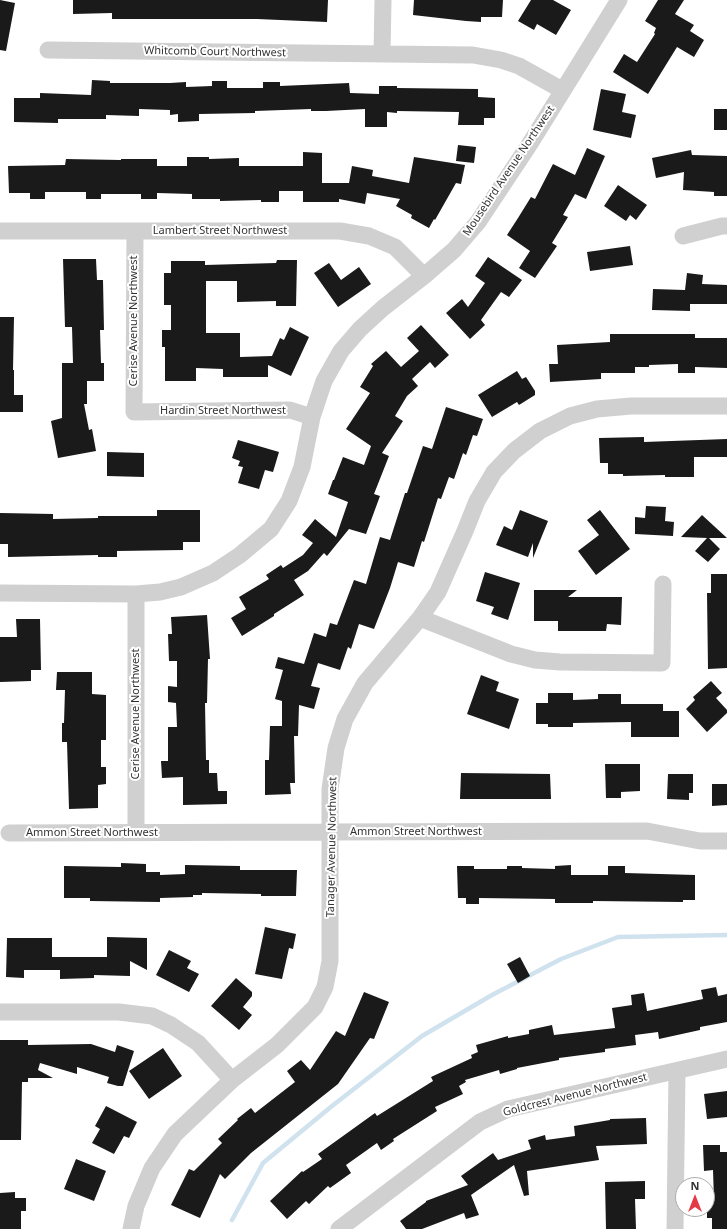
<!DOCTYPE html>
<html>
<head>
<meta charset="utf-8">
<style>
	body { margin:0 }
	#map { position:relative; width:727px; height:1229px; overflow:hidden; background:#fff; font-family:"Noto Sans",sans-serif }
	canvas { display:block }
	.north { position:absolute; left:675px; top:1177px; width:40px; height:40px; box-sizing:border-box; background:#fff; border:1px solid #adadad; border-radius:50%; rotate:0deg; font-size:11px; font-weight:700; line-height:16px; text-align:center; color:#333 }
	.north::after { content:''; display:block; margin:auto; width:14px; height:18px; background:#e63946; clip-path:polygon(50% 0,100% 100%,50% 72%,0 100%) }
</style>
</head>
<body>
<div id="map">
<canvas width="727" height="1229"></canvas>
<div class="north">N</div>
</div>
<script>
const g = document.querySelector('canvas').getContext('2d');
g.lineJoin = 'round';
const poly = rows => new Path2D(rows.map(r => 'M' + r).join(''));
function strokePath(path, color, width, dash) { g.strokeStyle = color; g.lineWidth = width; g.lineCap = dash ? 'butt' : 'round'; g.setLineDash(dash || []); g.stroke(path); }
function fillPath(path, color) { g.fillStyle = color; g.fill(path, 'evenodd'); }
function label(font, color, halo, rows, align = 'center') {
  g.font = font + ' "Noto Sans",sans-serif'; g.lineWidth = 4; g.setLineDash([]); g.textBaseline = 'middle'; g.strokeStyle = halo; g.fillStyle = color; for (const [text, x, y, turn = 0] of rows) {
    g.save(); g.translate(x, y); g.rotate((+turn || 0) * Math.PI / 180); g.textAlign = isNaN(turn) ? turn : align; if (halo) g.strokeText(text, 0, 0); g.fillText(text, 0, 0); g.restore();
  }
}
strokePath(poly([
	[232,1220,263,1163,332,1106,422,1036,492,995,561,959,618,937,727,935]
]), '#cfe2ee', 4.5);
fillPath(poly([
	[0,0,15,3,6,51,0,50],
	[73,0,328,0,327,22,257,19,112,19,112,13,73,14],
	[414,0,503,0,502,17,481,17,481,22,466,21,413,15],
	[531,0,553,0,571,10,556,35,537,24,534,30,518,21],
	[658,0,684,0,675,14,694,25,690,31,704,40,694,57,677,47,648,94,613,72,624,54,637,62,655,34,654,33,656,28,645,21],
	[92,80,110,81,110,83,170,83,186,82,186,87,212,86,212,81,227,81,227,88,263,88,263,82,280,82,280,86,349,83,350,93,379,94,379,86,397,86,397,88,478,89,478,97,495,98,495,118,484,118,484,125,458,125,459,112,397,111,397,113,387,112,387,127,365,127,365,109,326,111,311,111,311,109,255,111,255,113,199,114,199,121,178,122,178,114,170,115,170,110,139,109,139,116,106,115,106,119,58,119,58,123,14,122,14,98,40,98,40,93,91,95],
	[601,89,626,94,622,112,636,115,631,138,593,130],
	[714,109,727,109,727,130,714,130],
	[458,145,476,147,474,163,456,161],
	[587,148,605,156,586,199,575,194,563,215,568,217,552,243,557,246,535,278,519,268,530,251,507,235,518,218,531,197,535,199,553,164,575,175],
	[691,150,692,155,727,156,727,196,714,196,714,192,683,190,684,172,656,178,652,158],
	[303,152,322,153,322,183,349,183,352,166,373,170,372,176,409,183,414,157,465,165,461,184,456,183,435,220,434,219,429,228,411,218,412,215,396,206,400,199,367,193,365,204,339,199,339,202,303,202,303,191,279,191,279,202,261,202,261,200,220,201,220,199,192,199,192,194,157,193,157,199,141,199,141,194,101,194,101,199,86,199,86,192,45,192,45,199,30,199,30,193,9,193,8,166,65,165,66,159,121,160,121,159,157,159,157,166,187,166,187,157,209,157,209,159,239,158,239,166,303,166],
	[618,185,647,205,636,220,630,215,626,221,604,206],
	[630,246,633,265,590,271,587,252],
	[488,257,522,280,509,297,501,292,481,320,485,325,470,339,446,313,462,299,468,307,485,283,475,276],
	[63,259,96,259,97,280,103,280,104,330,100,330,101,363,104,363,104,381,87,381,87,404,84,404,89,430,92,429,96,451,58,458,51,421,62,418,62,363,73,363,72,327,65,327],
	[277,260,297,260,296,306,276,306,276,301,237,302,237,281,206,281,206,333,240,333,240,357,272,356,280,338,284,340,290,327,309,337,291,376,268,365,268,377,223,377,223,369,196,368,196,381,165,381,165,347,162,347,162,330,171,330,171,305,164,305,164,273,171,273,171,261,205,261,205,265,276,263],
	[329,263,341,280,359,267,371,284,338,307,314,273],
	[687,273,703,275,702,284,727,285,727,304,690,304,690,311,652,310,653,289,685,290],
	[0,317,14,317,13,370,14,370,14,395,23,395,23,412,0,412],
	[421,325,449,355,435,368,430,362,412,379,418,386,407,396,395,416,403,421,382,453,389,456,374,494,380,496,366,534,349,529,327,556,324,553,308,571,294,580,304,595,274,614,274,616,242,636,231,618,246,609,239,597,269,579,266,575,281,565,283,568,303,555,313,543,302,535,315,519,336,537,348,502,328,494,333,480,334,480,343,457,364,465,371,446,346,429,370,393,360,387,373,366,371,364,386,351,401,367,419,351,407,338],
	[610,334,695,334,695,338,727,338,727,368,695,367,695,373,678,373,678,364,649,365,649,367,635,367,635,373,601,373,601,379,550,382,549,364,558,364,557,345,610,342],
	[517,371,522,379,526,377,535,391,535,395,519,405,517,402,492,417,478,395],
	[446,407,483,419,477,436,473,435,466,455,463,453,454,479,449,477,441,499,438,498,424,542,422,541,414,567,398,562,390,588,374,629,359,624,351,649,348,647,340,670,318,663,311,686,320,688,314,709,299,705,298,736,294,736,295,783,290,783,291,794,265,795,265,760,269,760,270,726,282,726,282,701,275,699,283,670,275,668,278,657,304,664,314,633,326,637,330,623,337,625,354,580,366,584,380,537,390,540,405,493,407,493,423,446,432,449],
	[644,437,644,442,727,439,727,457,694,457,694,477,665,477,665,475,623,476,623,474,608,474,608,463,600,463,599,438],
	[238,440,279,452,273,472,265,470,259,489,238,483,243,467,238,466,240,461,232,458],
	[107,452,144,453,144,477,107,476],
	[646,506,666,507,665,521,674,522,673,536,635,534,635,517,645,518],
	[157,510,200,510,200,542,183,542,183,550,117,551,117,557,98,557,98,555,8,557,8,544,0,544,0,513,53,514,53,519,98,518,98,516,157,516],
	[520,510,548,521,533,558,533,543,528,557,496,545,504,526,512,530],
	[600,510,630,549,596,575,578,551,599,535,587,520],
	[702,515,727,538,709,538,720,549,708,562,695,551,707,538,681,537],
	[485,572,520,583,508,620,491,614,494,607,476,601],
	[711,574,727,574,727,668,708,669,707,593,711,593],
	[534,590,577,590,568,597,622,597,621,625,607,624,606,631,558,631,558,621,534,621],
	[207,615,210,659,208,659,207,703,205,703,206,760,209,760,209,773,217,773,218,791,227,791,227,804,183,805,183,777,162,778,161,761,168,761,168,727,177,727,176,703,168,702,168,686,177,687,177,661,169,661,168,634,172,634,171,617],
	[16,619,40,619,41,670,31,670,31,681,0,682,0,637,17,637],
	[57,672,92,672,92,694,106,695,106,740,101,740,101,767,106,767,106,784,98,785,98,808,69,809,67,742,62,742,62,723,64,723,65,690,56,690],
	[481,675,499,682,496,691,519,699,509,729,467,714],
	[711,681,722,693,716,698,727,710,727,713,707,732,686,709,695,700,693,697],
	[548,693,573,693,573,700,598,699,598,694,621,694,621,704,663,704,663,711,679,711,679,737,631,737,631,722,573,723,573,727,548,727,548,724,536,724,536,703,548,703],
	[605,764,640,764,640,791,621,792,621,798,606,798],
	[461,773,550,774,551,799,460,799],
	[668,774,693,774,693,793,689,793,689,800,667,799],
	[712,784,727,784,727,805,712,806],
	[121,863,146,864,146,872,160,872,160,875,185,874,185,865,240,866,240,870,297,870,296,896,261,896,261,894,202,893,202,895,193,895,193,897,160,898,160,902,90,901,90,898,64,898,64,866,121,867],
	[571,865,571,875,608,875,608,866,625,866,625,873,695,875,695,900,683,900,683,902,593,901,593,903,555,903,555,899,479,898,479,904,466,904,466,898,458,898,457,866,474,866,474,869,507,869,507,866,522,866,522,868,555,869,555,866],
	[265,927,296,934,293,949,289,948,282,979,255,974],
	[107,937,147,938,147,970,130,961,130,976,94,975,94,978,60,979,60,970,24,970,24,978,6,977,7,938,52,938,52,957,107,957],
	[169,950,191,961,187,968,199,974,189,992,156,975],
	[520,957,530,976,518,983,507,964],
	[236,978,252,992,252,996,243,1007,252,1015,239,1030,211,1006],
	[716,987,718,996,727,994,727,1022,700,1027,700,1030,659,1039,658,1032,635,1035,636,1045,605,1049,605,1052,559,1058,559,1060,517,1068,517,1069,500,1074,499,1070,465,1080,466,1082,459,1086,463,1094,435,1107,437,1111,393,1139,394,1141,381,1150,377,1143,346,1165,351,1173,330,1188,328,1186,309,1204,306,1201,287,1219,270,1201,302,1171,303,1172,322,1159,318,1154,375,1113,377,1116,433,1081,431,1077,472,1058,471,1055,478,1052,476,1045,508,1036,508,1038,529,1034,529,1030,552,1025,554,1035,615,1028,612,1008,632,1005,631,995,644,993,647,1011,703,999,701,990],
	[364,992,389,1002,374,1039,370,1038,338,1084,251,1153,225,1179,220,1174,200,1218,171,1205,189,1169,194,1171,222,1143,218,1139,238,1120,237,1119,251,1108,255,1113,295,1082,287,1071,301,1060,310,1070,336,1031,345,1036],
	[0,1040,28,1040,28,1045,91,1044,115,1052,117,1045,134,1051,123,1086,118,1086,107,1083,109,1077,77,1067,77,1074,40,1063,38,1070,53,1078,28,1078,28,1082,22,1082,21,1140,0,1140],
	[163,1048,182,1076,149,1099,129,1071],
	[727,1091,727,1117,707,1119,704,1094],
	[106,1106,137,1122,129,1138,124,1136,114,1154,92,1143,100,1129,95,1126],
	[646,1118,647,1144,596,1146,599,1160,527,1171,529,1195,524,1196,514,1165,471,1195,479,1215,466,1219,464,1213,422,1229,406,1229,400,1221,426,1202,426,1201,468,1185,461,1176,493,1153,498,1160,531,1149,528,1140,545,1135,546,1140,575,1136,574,1126,610,1120,610,1119],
	[703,1145,720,1145,720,1152,727,1152,727,1229,712,1229,712,1218,707,1218,707,1200,714,1200,713,1170,704,1171],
	[76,1159,106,1171,94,1201,64,1189],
	[645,1181,645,1199,635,1199,636,1229,606,1229,605,1182],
	[15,1192,15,1198,26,1198,26,1211,21,1211,21,1229,0,1229,0,1193]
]), '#1a1a1a');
strokePath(poly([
	[48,50,473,55,501,60,519,66,562,90],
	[382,54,383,0],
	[0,231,340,231,369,236,395,247,424,276],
	[135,231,134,412,290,410,312,417],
	[683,236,722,226,727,226],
	[0,593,136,594,160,592,181,587,213,573,240,555,271,529,289,501,302,467,312,417,324,381,341,351,360,329,383,308,424,276,454,250,478,222,531,142,619,0],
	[136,594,136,833],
	[420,618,511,654,535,660,560,662,662,663,663,584],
	[9,833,647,831,700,841,727,841],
	[0,1012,119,1012,152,1016,171,1025,198,1043,232,1080],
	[131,1229,136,1206,152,1168,175,1134,232,1080,277,1045,315,1007,325,987,330,961,330,789,336,748,345,719,365,683,420,618,438,592,465,531,477,501,494,472,514,451,540,431,570,416,597,409,631,406,727,406],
	[339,1229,480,1122,508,1109,727,1059],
	[675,1229,677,1071]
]), '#d0d0d0', 17);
label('11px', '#333', '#fff', [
	["Whitcomb Court Northwest",215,52,1],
	["Mousebird Avenue Northwest",509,171,-56],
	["Lambert Street Northwest",220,231],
	["Cerise Avenue Northwest",134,321,-90],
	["Hardin Street Northwest",223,411],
	["Cerise Avenue Northwest",136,714,-90],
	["Ammon Street Northwest",416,832],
	["Ammon Street Northwest",92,833],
	["Tanager Avenue Northwest",332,847,-89],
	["Goldcrest Avenue Northwest",575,1095,-14]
]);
</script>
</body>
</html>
